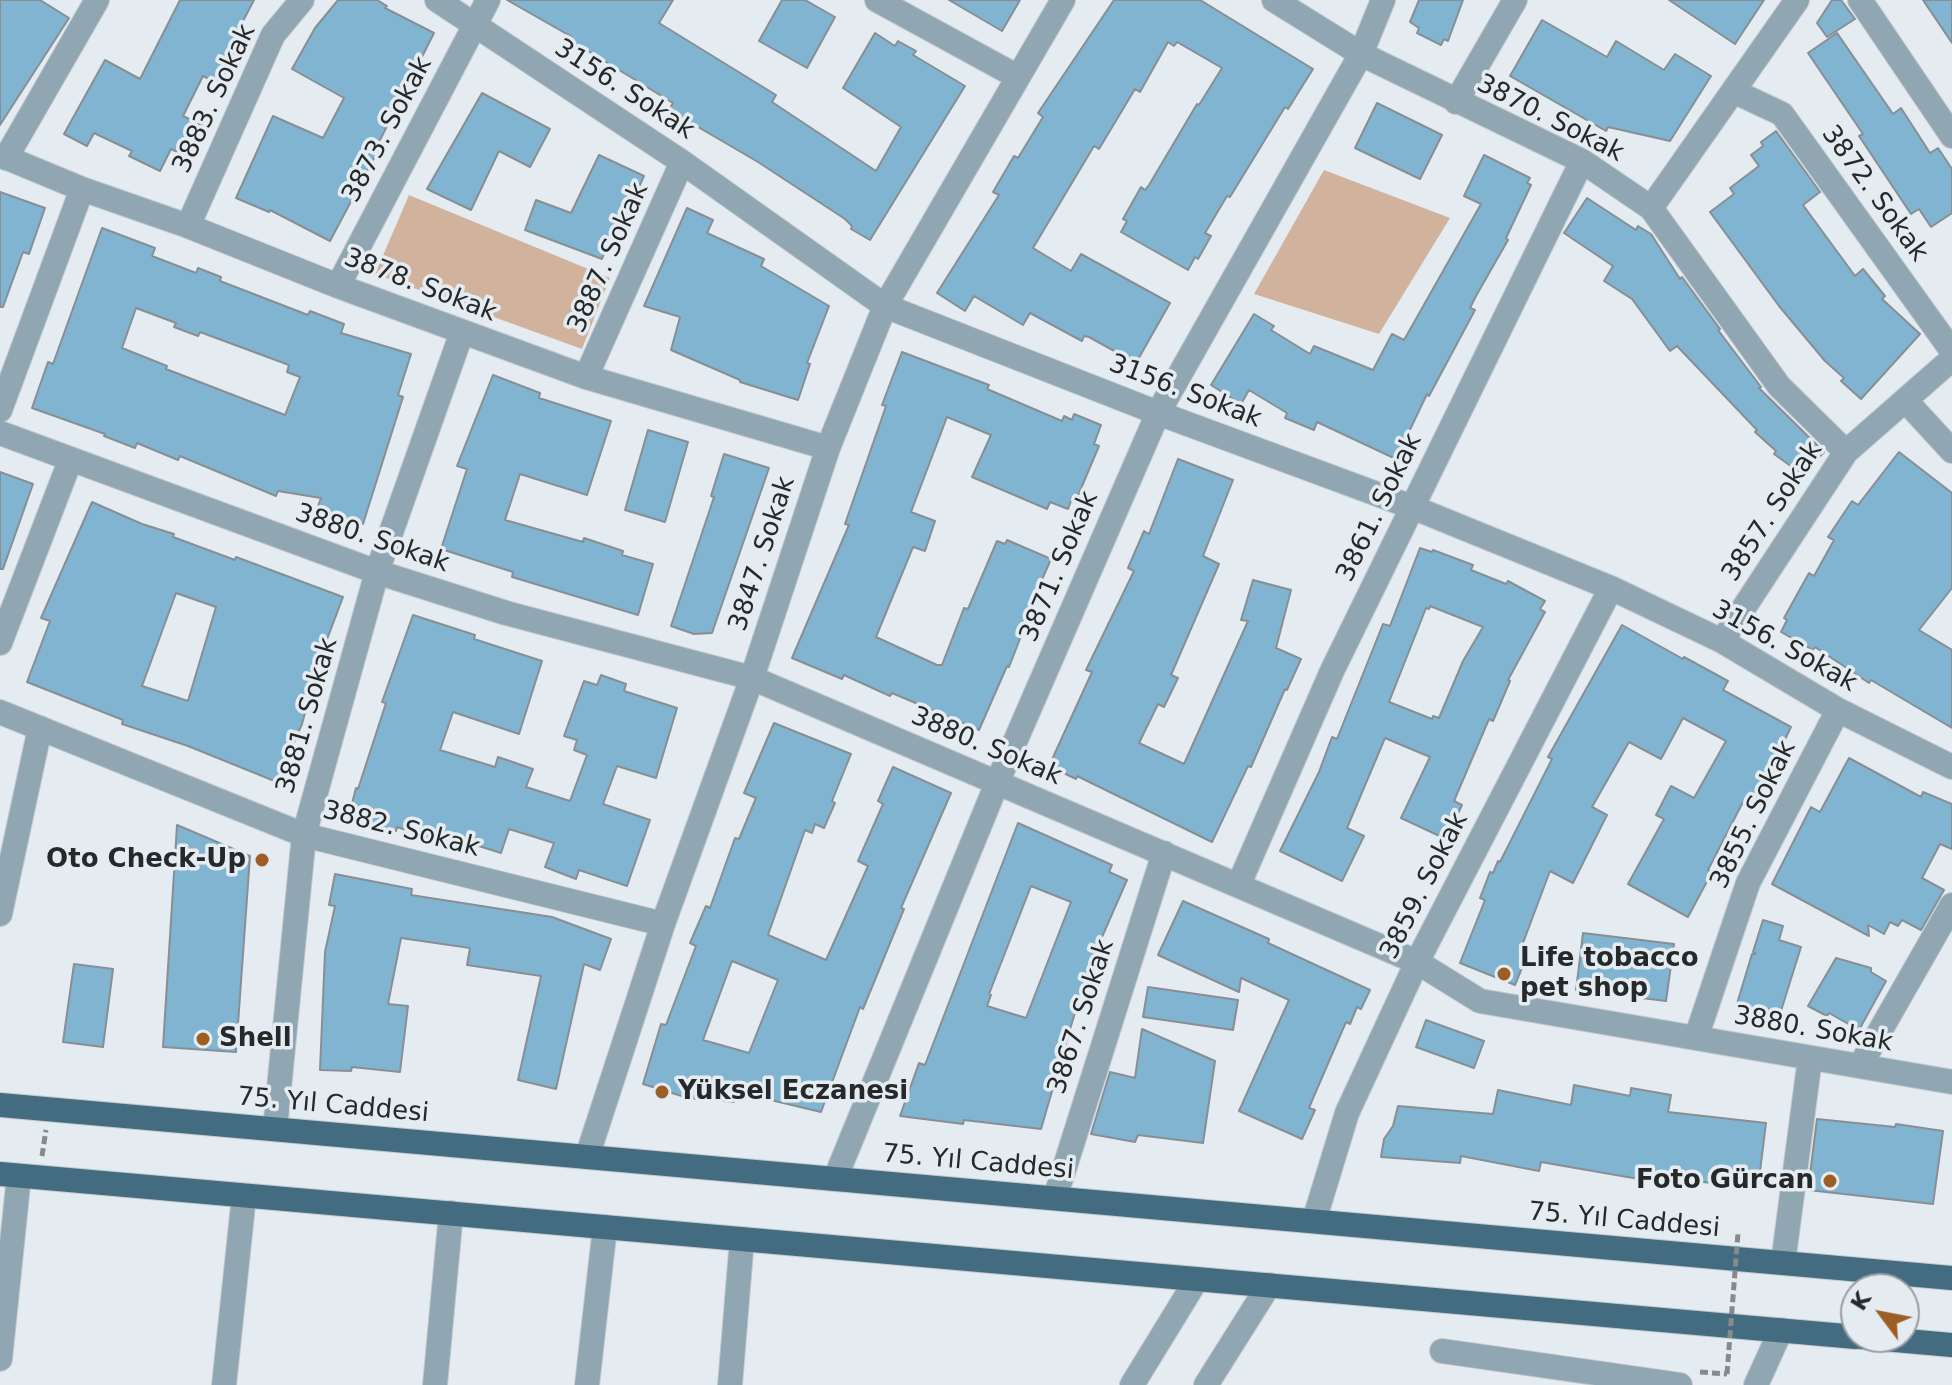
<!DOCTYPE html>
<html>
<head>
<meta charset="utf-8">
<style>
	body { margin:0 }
	#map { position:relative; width:1952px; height:1385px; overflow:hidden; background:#e4ecf1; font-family:"DejaVu Sans",sans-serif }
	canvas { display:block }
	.north { position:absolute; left:1840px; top:1273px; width:80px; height:80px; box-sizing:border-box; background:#e4ecf1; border:2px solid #989ea1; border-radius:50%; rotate:302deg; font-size:22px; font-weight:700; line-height:32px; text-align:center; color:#26292a }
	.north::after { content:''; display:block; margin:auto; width:28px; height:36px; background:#9c5e25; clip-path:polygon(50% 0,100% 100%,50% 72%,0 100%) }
</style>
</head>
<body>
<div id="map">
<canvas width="1952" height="1385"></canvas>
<div class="north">K</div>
</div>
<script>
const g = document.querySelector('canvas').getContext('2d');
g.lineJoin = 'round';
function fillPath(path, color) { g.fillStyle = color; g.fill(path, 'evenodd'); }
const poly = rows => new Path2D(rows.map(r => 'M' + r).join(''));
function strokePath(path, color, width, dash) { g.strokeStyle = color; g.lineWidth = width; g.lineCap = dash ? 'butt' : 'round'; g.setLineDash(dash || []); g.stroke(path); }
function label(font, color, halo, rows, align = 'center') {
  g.font = font + ' "DejaVu Sans",sans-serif'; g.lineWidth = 7; g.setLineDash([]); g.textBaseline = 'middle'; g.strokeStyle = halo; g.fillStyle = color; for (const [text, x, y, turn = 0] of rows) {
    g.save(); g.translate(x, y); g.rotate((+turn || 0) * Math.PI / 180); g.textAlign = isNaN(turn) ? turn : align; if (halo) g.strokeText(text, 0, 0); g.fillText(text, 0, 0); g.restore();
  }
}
fillPath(poly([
	[1324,170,1450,218,1379,334,1254,294],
	[409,195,610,278,582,349,375,274]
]), '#d1b39d');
const building = poly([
	[0,0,40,0,69,18,0,125,0,0],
	[180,0,254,0,232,42,238,45,219,84,203,76,183,116,206,127,190,158,171,149,160,171,129,156,132,151,94,133,87,146,64,134,105,60,140,79,180,0],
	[338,0,377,0,387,6,385,8,434,33,379,142,382,143,330,241,270,210,269,212,236,198,273,116,323,138,344,98,292,69,315,28,338,0],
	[507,0,673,0,659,23,776,95,772,102,876,171,901,127,843,88,875,33,895,46,898,41,916,51,913,55,965,86,870,240,851,229,852,226,845,219,758,162,669,110,673,103,570,40,572,37,507,0],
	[782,0,805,0,835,17,807,68,759,41,782,0],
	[949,0,1020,0,1002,31,949,0],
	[1114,0,1200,0,1313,69,1288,109,1285,107,1230,197,1227,196,1205,233,1211,236,1198,259,1195,257,1188,270,1121,232,1127,221,1123,219,1141,187,1145,190,1149,185,1197,104,1199,105,1222,68,1177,42,1174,46,1168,42,1140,92,1135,89,1099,149,1094,146,1033,248,1071,271,1081,254,1170,303,1136,363,1089,337,1084,336,1082,341,1030,313,1023,325,974,296,965,311,937,293,999,195,993,192,1014,156,1018,158,1043,117,1038,113,1114,0],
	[1419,0,1463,0,1448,41,1444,39,1441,45,1417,33,1419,28,1410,22,1419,0],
	[1669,0,1764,0,1735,44,1669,0],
	[1832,0,1841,0,1855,19,1827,37,1817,23,1832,0],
	[1923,0,1952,0,1952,43,1923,0],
	[1542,20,1607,57,1616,41,1664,70,1675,54,1711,76,1670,141,1608,127,1606,131,1510,76,1542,20],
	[1837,33,1893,114,1901,108,1930,153,1938,148,1952,169,1952,213,1931,227,1919,209,1911,214,1859,136,1863,134,1808,53,1837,33],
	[482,93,550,129,530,167,499,151,471,210,427,189,482,93],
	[1377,103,1442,135,1420,179,1355,148,1377,103],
	[1776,131,1820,192,1803,205,1855,276,1863,269,1885,296,1882,299,1920,334,1861,399,1841,381,1844,378,1825,361,1779,306,1710,212,1734,194,1730,188,1759,166,1751,155,1763,146,1761,142,1776,131],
	[599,155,644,176,626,215,620,212,602,259,525,230,536,200,571,213,599,155],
	[1484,155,1530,178,1527,183,1531,185,1506,238,1508,240,1476,296,1470,308,1475,310,1429,396,1427,394,1396,459,1317,422,1314,430,1285,418,1287,413,1249,390,1241,404,1211,385,1254,314,1274,326,1271,330,1310,354,1314,346,1373,370,1392,334,1404,340,1481,204,1464,196,1484,155],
	[0,192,45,208,29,254,23,252,3,307,0,307,0,192],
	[1587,198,1636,230,1638,226,1651,234,1680,279,1682,277,1720,329,1718,330,1761,387,1759,388,1824,452,1810,467,1807,464,1799,472,1774,454,1776,451,1755,432,1757,430,1677,346,1670,351,1632,299,1604,281,1613,266,1564,233,1587,198],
	[687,208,713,220,707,233,764,259,761,266,829,306,807,363,810,364,798,400,740,382,740,380,671,350,680,317,644,306,687,208],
	[102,228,155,248,152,256,196,273,198,268,221,277,220,281,308,315,310,311,344,324,341,333,411,354,398,395,403,397,363,524,317,509,321,498,278,491,276,496,180,456,178,460,137,443,135,448,104,436,105,434,32,408,48,362,53,364,102,228],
	[136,308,176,323,174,327,198,336,200,332,289,365,287,372,300,377,285,415,166,369,167,366,122,348,136,308],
	[902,352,989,385,987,389,1062,421,1064,416,1072,420,1074,414,1101,425,1094,444,1099,446,1077,498,1073,496,1068,509,1050,502,1047,509,972,477,991,435,947,417,911,512,935,521,925,551,913,547,876,637,937,665,942,665,964,608,968,609,997,541,1005,544,1007,540,1051,559,1020,630,1023,631,1009,667,1007,666,979,730,892,693,890,696,844,675,842,679,792,658,849,525,845,524,886,406,882,405,902,352],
	[493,375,540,393,539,398,611,421,587,495,520,474,505,520,583,542,584,538,623,551,622,555,653,564,638,615,512,577,513,572,441,549,467,469,457,466,493,375],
	[648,430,688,442,665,522,625,510,648,430],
	[1899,452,1952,493,1952,588,1919,630,1952,650,1952,728,1871,680,1869,683,1815,647,1813,650,1781,632,1787,620,1784,618,1809,573,1814,576,1834,540,1828,537,1852,501,1858,505,1899,452],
	[724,454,769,468,712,633,694,634,671,626,714,497,711,496,724,454],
	[1178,459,1233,480,1203,556,1219,564,1171,675,1178,678,1164,707,1158,704,1139,743,1184,764,1248,621,1241,620,1253,580,1291,590,1276,648,1301,659,1287,690,1285,689,1251,767,1248,766,1212,842,1077,776,1076,779,1049,766,1092,672,1086,670,1134,571,1128,568,1144,531,1149,534,1178,459],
	[0,472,33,484,3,569,0,569,0,472],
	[92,502,142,524,174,534,173,537,235,560,236,557,343,597,320,658,302,724,277,782,188,746,122,724,123,720,27,682,50,621,41,618,92,502],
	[176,593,216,607,188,701,142,686,176,593],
	[1420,548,1432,552,1433,550,1473,565,1471,570,1506,584,1508,581,1545,601,1540,609,1545,612,1508,680,1510,681,1493,721,1489,719,1454,801,1462,805,1446,839,1401,818,1430,757,1385,738,1347,828,1364,836,1342,881,1280,851,1319,772,1332,737,1337,739,1383,624,1390,626,1420,548],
	[1430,606,1483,627,1463,661,1439,718,1433,716,1432,719,1389,702,1426,608,1429,609,1430,606],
	[413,615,475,635,474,639,542,661,519,734,453,712,440,750,495,767,498,757,533,769,526,787,570,801,587,755,574,750,577,740,564,736,584,681,597,685,601,675,626,684,624,691,677,708,656,778,617,766,603,804,650,820,627,886,579,870,576,879,545,867,554,843,509,829,501,853,447,836,445,843,397,827,396,831,348,819,356,788,358,789,386,703,382,702,413,615],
	[1622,625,1683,659,1684,657,1728,681,1723,690,1791,727,1752,807,1743,802,1708,870,1712,872,1688,917,1628,884,1664,819,1656,815,1671,786,1694,798,1726,741,1683,718,1661,759,1629,742,1592,807,1607,815,1573,883,1550,871,1520,951,1528,953,1515,985,1460,963,1485,900,1480,898,1490,872,1493,873,1498,861,1500,862,1552,759,1548,757,1622,625],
	[774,723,851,754,832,801,835,803,824,828,815,824,812,833,805,830,768,935,826,960,868,866,858,861,883,804,878,801,893,767,951,793,901,908,904,909,863,1009,860,1007,821,1112,737,1092,734,1102,688,1098,643,1084,661,1024,666,1025,696,946,690,943,706,906,710,908,735,838,739,839,756,798,744,793,774,723],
	[732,961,778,980,749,1053,703,1040,732,961],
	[1849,758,1921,797,1923,792,1952,804,1952,849,1940,844,1922,878,1944,890,1921,930,1902,920,1898,926,1890,922,1884,934,1868,925,1869,936,1772,884,1811,807,1820,812,1849,758],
	[1018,823,1112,865,1109,872,1127,880,1102,937,1076,1009,1041,1129,964,1120,963,1124,900,1116,919,1063,925,1065,1018,823],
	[1031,886,1071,902,1026,1018,987,1006,991,995,989,994,1031,886],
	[177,825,250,856,236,1052,163,1047,177,825],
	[335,874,412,889,411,895,552,917,611,939,600,970,584,964,556,1089,518,1080,541,976,467,965,470,948,401,938,388,1004,408,1006,400,1072,352,1067,351,1071,320,1070,325,952,335,906,329,905,335,874],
	[1183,901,1269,939,1268,943,1370,990,1361,1009,1357,1007,1350,1024,1346,1022,1314,1096,1309,1108,1315,1110,1302,1139,1239,1111,1289,1000,1241,978,1239,992,1158,955,1183,901],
	[1763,920,1783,926,1779,940,1801,947,1780,1014,1763,1008,1755,1013,1736,1007,1752,954,1756,954,1753,952,1763,920],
	[1583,933,1674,944,1666,1001,1576,990,1583,933],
	[1836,958,1871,968,1871,972,1886,981,1859,1030,1829,1013,1827,1016,1808,1006,1836,958],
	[74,964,113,969,103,1047,63,1042,74,964],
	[1148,987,1238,1000,1233,1030,1143,1017,1148,987],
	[1426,1020,1484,1041,1474,1068,1416,1047,1426,1020],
	[1142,1029,1215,1061,1203,1143,1138,1135,1135,1142,1091,1134,1110,1072,1135,1078,1142,1029],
	[1574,1085,1630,1096,1631,1088,1671,1095,1668,1112,1766,1123,1758,1188,1657,1177,1656,1182,1541,1162,1539,1171,1461,1156,1460,1163,1381,1157,1384,1139,1393,1126,1398,1106,1493,1114,1498,1090,1571,1105,1574,1085],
	[1817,1119,1895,1127,1896,1124,1943,1131,1933,1204,1808,1190,1817,1119]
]);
fillPath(building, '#81b4d0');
strokePath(building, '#888f94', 2);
const minor = poly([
	[437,0,682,162,885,306,1158,413,1412,507,1611,588,1722,641,1838,710,1952,767],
	[877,0,1018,77],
	[1274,0,1361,54,1582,161,1651,208,1779,386,1846,452],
	[1860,0,1952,136],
	[1733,91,1782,114,1952,351],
	[1456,102,1515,0],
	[0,155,82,189,188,226,338,286,586,377,828,448],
	[6,158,97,0],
	[1651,208,1797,0],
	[188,226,273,35,302,0],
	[338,286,488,0],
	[586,377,682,162],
	[1905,400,1952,451],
	[0,410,82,189],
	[0,433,377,572,506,613,752,678,1417,962,1480,1001,1952,1082],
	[1722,641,1846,452,1952,359],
	[0,643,70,461],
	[0,712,304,835,663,924],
	[1239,884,1332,671,1582,161],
	[0,914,40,728],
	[1696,1038,1748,883,1838,710],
	[1860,1066,1952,905],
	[275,1129,304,835,377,572,462,332],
	[587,1157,663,924,752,678,828,448,885,306,1063,0],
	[835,1179,997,783,1158,413,1361,54,1383,0],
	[1055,1198,1164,853],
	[1314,1221,1347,1113,1417,962,1611,588],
	[1783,1263,1810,1058],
	[1442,1351,1680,1385],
	[0,1359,19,1176],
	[224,1385,244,1196],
	[435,1385,451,1213],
	[587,1385,605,1227],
	[730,1385,742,1239],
	[1132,1385,1197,1279],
	[1206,1385,1269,1285],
	[1756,1385,1781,1330]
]);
const major = poly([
	[0,1105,1952,1278],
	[0,1174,1856,1337],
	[1861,1337,1952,1345]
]);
strokePath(minor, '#c2c9cd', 26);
strokePath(major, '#c2c9cd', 26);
strokePath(poly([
	[42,1156,46,1130],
	[1700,1372,1727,1374]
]), '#858a8d', 5, [8, 4]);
strokePath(minor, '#90a6b2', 24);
strokePath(major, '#436c81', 24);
strokePath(poly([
	[1727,1374,1738,1233]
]), '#858a8d', 5, [8, 4]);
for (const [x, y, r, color] of [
	[262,860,8,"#9c5e25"],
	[1504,974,8,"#9c5e25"],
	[203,1039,8,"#9c5e25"],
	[662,1092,8,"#9c5e25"],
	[1830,1181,8,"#9c5e25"]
]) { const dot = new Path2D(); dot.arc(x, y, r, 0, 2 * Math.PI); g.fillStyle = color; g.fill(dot); strokePath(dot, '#e4ecf1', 3); }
label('26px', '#26292a', '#e4ecf1', [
	["3156. Sokak",624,90,33],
	["3883. Sokak",215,99,-65],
	["3870. Sokak",1550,119,27],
	["3873. Sokak",388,130,-62],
	["3872. Sokak",1874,194,54],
	["3887. Sokak",609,258,-66],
	["3878. Sokak",420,286,21],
	["3156. Sokak",1185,392,21],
	["3861. Sokak",1380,508,-64],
	["3857. Sokak",1773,512,-57],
	["3880. Sokak",372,539,19],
	["3847. Sokak",763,554,-72],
	["3871. Sokak",1060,567,-67],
	["3156. Sokak",1784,647,29],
	["3881. Sokak",308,716,-74],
	["3880. Sokak",986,747,23],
	["3855. Sokak",1754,815,-64],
	["3882. Sokak",401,830,14],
	["3859. Sokak",1425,886,-63],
	["3867. Sokak",1082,1017,-72],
	["3880. Sokak",1813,1030,10],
	["75. Yıl Caddesi",333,1106,5],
	["75. Yıl Caddesi",978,1163,5],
	["75. Yıl Caddesi",1624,1221,5]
]);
label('bold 26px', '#26292a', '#e4ecf1', [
	["Oto Check-Up",246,860,"right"],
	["Life tobacco",1520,959],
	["pet shop",1520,989],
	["Shell",219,1039],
	["Yüksel Eczanesi",678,1092],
	["Foto Gürcan",1814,1181,"right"]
], 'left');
</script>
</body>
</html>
